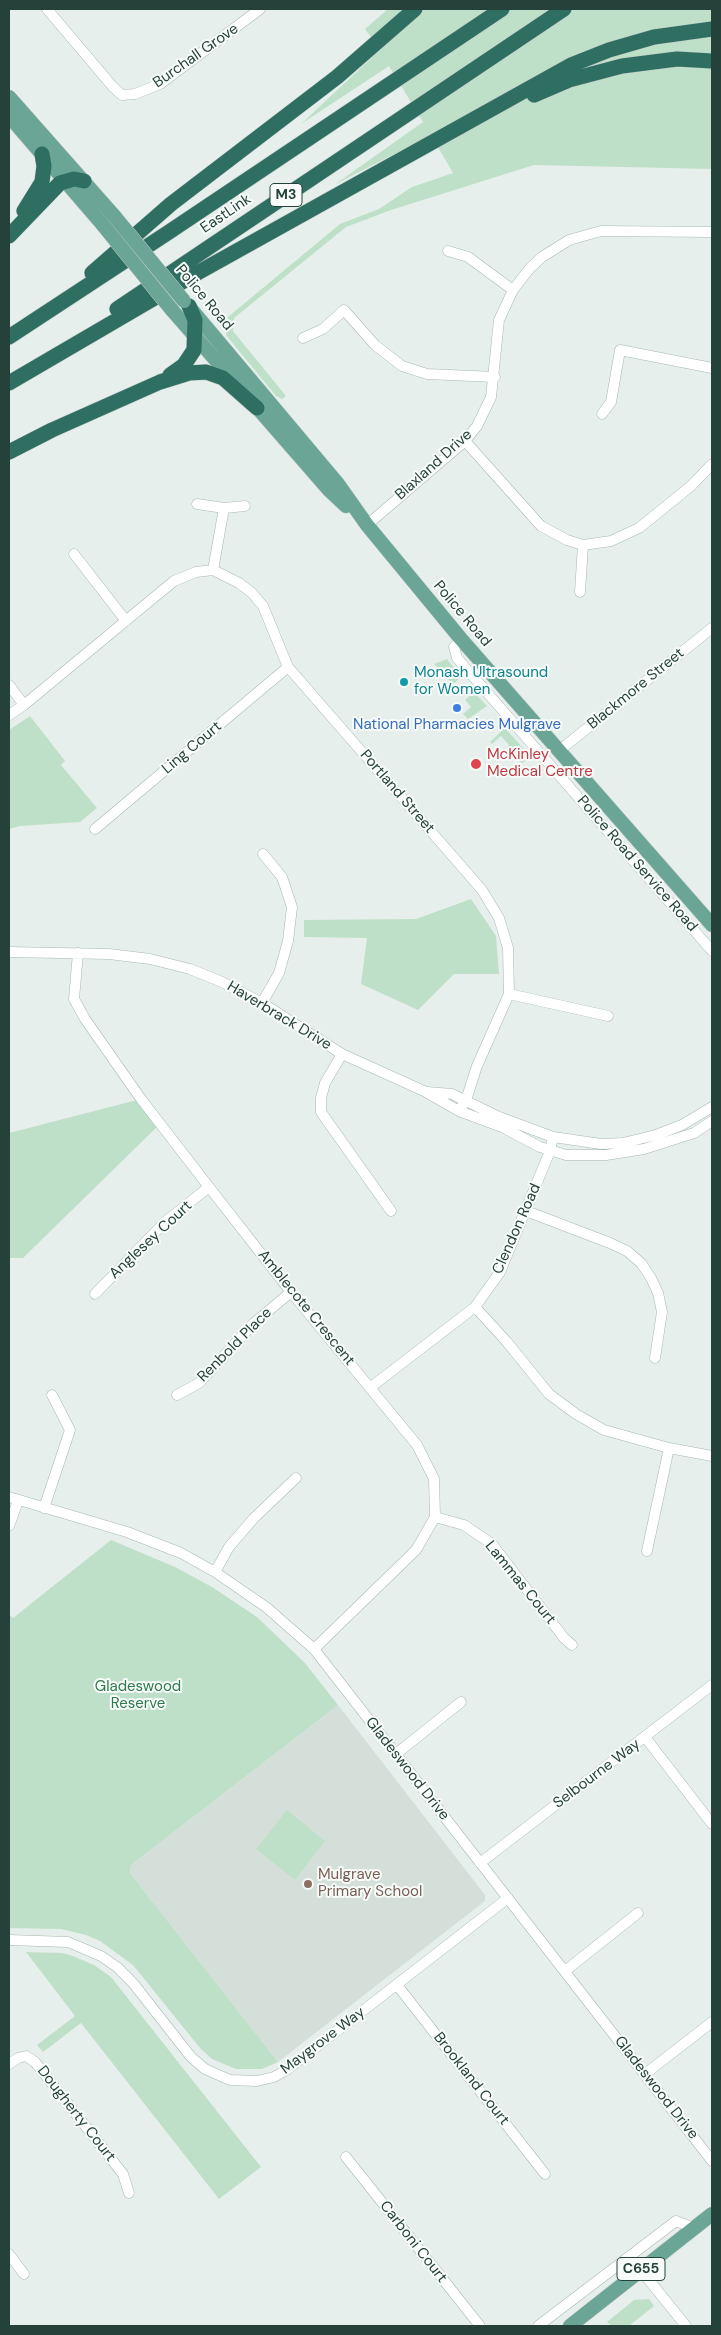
<!DOCTYPE html>
<html>
<head>
<meta charset="utf-8">
<style>
	body { margin:0 }
	#map { position:relative; width:721px; height:2335px; overflow:hidden; background:#e6efeb; font-family:"DM Sans",sans-serif }
	canvas { display:block }
	.frame { position:absolute; inset:0; border:10px solid #24423a; pointer-events:none }
</style>
</head>
<body>
<div id="map">
<canvas width="721" height="2335"></canvas>
<div class="frame"></div>
</div>
<script>
const g = document.querySelector('canvas').getContext('2d');
g.lineJoin = 'round';
function fillPath(path, color) { g.fillStyle = color; g.fill(path, 'evenodd'); }
const poly = rows => new Path2D(rows.map(r => 'M' + r).join(''));
function strokePath(path, color, width, dash) { g.strokeStyle = color; g.lineWidth = width; g.lineCap = dash ? 'butt' : 'round'; g.setLineDash(dash || []); g.stroke(path); }
function label(font, color, halo, rows, align = 'center') {
  g.font = font + ' "DM Sans",sans-serif'; g.lineWidth = 4; g.setLineDash([]); g.textBaseline = 'middle'; g.strokeStyle = halo; g.fillStyle = color; for (const [text, x, y, turn = 0] of rows) {
    g.save(); g.translate(x, y); g.rotate((+turn || 0) * Math.PI / 180); g.textAlign = isNaN(turn) ? turn : align; if (halo) g.strokeText(text, 0, 0); g.fillText(text, 0, 0); g.restore();
  }
}
fillPath(poly([
	[338,1705,485,1895,485,1901,278,2062,130,1873,131,1865]
]), '#d4dfda');
fillPath(poly([
	[388,9,712,9,712,169,534,165,391,210,346,227,234,318,233,331,286,396,282,399,276,396,226,335,228,317,340,224,379,209,412,187,453,173,431,135,334,185,423,122,389,66,301,124,380,50,365,29],
	[447,659,461,677,449,688,446,685,450,681,434,664],
	[474,692,487,706,468,719,463,714,471,707,465,700],
	[30,716,65,761,61,765,97,808,80,822,20,826,9,829,9,730],
	[505,728,531,757,522,763,511,754,507,747,509,745,501,736,492,744,490,742],
	[471,899,496,936,499,974,454,974,418,1010,361,984,367,938,304,937,304,920,416,919],
	[141,1099,160,1124,23,1258,9,1258,9,1133],
	[111,1540,175,1567,212,1587,257,1617,305,1663,338,1705,131,1865,130,1873,278,2062,262,2069,236,2069,212,2059,200,2048,133,1965,100,1941,86,1935,61,1929,9,1928,9,1614,13,1618],
	[287,1810,325,1841,295,1880,256,1849],
	[26,1952,62,1953,73,1956,94,1965,111,1977,261,2167,219,2199,81,2023,43,2052,37,2045,75,2016],
	[649,2299,654,2306,629,2326,612,2326,607,2322,634,2300]
]), '#bfe0c8');
const minor = poly([
	[47,9,113,87,122,95,135,94,160,84,260,9],
	[448,251,468,257,513,290],
	[303,338,323,329,344,310,375,345,402,366,427,374,495,377],
	[602,414,611,402,620,350,712,368],
	[465,441,541,526,567,540,583,545,611,541,639,528,691,486,712,464],
	[197,504,224,508,245,506],
	[367,525,465,441,477,426,491,397,499,320,513,290,530,268,542,257,569,240,601,231,712,232],
	[74,554,126,621],
	[213,570,224,508],
	[580,592,583,545],
	[461,639,454,647,457,658,712,951],
	[9,685,24,705],
	[9,715,24,705,174,581,196,572,213,570,239,583,252,593,263,606,288,667,482,890,499,918,508,948,509,994,477,1066,466,1100,459,1111],
	[560,750,712,628],
	[95,829,288,667],
	[9,952,109,954,150,959,190,969,222,982,262,1003,342,1054,424,1091,459,1111,502,1127,540,1147,566,1155,606,1155,644,1149,694,1133,712,1121],
	[78,953,74,999,85,1019,141,1099,209,1187,291,1292,417,1445,434,1479,435,1517,416,1550,314,1649],
	[509,994,608,1016],
	[262,1003,279,973,288,941,292,907,282,877,263,854],
	[342,1054,325,1083,321,1098,321,1112,391,1211],
	[427,1092,452,1094,499,1117,553,1137,601,1144,623,1143,656,1135,682,1125,712,1107],
	[526,1211,610,1243,627,1251,641,1263,651,1278,658,1293,662,1312,655,1358],
	[95,1294,165,1222,209,1187],
	[475,1307,507,1342,549,1394,576,1414,604,1430,669,1448,712,1456],
	[371,1387,475,1307,500,1272,550,1151,553,1137],
	[177,1395,199,1383,254,1323,291,1292],
	[9,1497,127,1532,181,1553,215,1572,266,1607,314,1649,712,2161],
	[44,1508,70,1430,52,1395],
	[435,1517,464,1525,492,1544,564,1638,572,1645],
	[9,1526,18,1501],
	[647,1551,669,1448],
	[215,1572,229,1547,254,1518,296,1478],
	[645,1737,712,1824],
	[396,1754,461,1702],
	[480,1863,712,1685],
	[9,1940,68,1942,101,1956,117,1967,133,1983,191,2057,205,2069,230,2080,257,2081,274,2077,288,2069,508,1898],
	[565,1971,638,1913],
	[397,1985,545,2174],
	[9,2064,18,2058,26,2056,35,2062,123,2174,129,2193],
	[645,2074,712,2022],
	[346,2157,480,2326],
	[9,2254,24,2274],
	[640,2269,686,2326],
	[538,2326,676,2221,694,2228]
]);
const major = poly([
	[9,97,115,217],
	[9,116,103,225],
	[191,309,338,484,367,525,461,639,712,925],
	[172,310,329,490,346,506],
	[570,2326,712,2214]
]);
const highway = poly([
	[534,95,569,80,622,66,677,59,712,61],
	[24,211,42,182,44,166,42,154],
	[9,236,60,183,74,179,84,181],
	[92,273,171,204,337,77,415,9],
	[117,309,564,9],
	[9,337,169,232,502,9],
	[170,375,184,365,194,350,195,320,189,306],
	[9,383,199,272,571,65,609,50,654,37,712,29],
	[9,452,52,430,160,382,189,373,206,372,223,378,257,408]
]);
strokePath(minor, '#a8b8b2', 11);
strokePath(major, '#c2cac8', 15);
strokePath(highway, '#c2cac8', 16);
strokePath(minor, '#fff', 10);
strokePath(major, '#6aa596', 14);
strokePath(highway, '#2f6f62', 15);
const majorBridge = poly([
	[115,217,184,301],
	[103,225,172,310]
]);
strokePath(majorBridge, '#c2cac8', 15, []);
strokePath(majorBridge, '#6aa596', 14);
for (const [x, y, r, color] of [
	[404,682,5,"#0f9aa8"],
	[457,708,5,"#3f7fe0"],
	[476,764,6,"#e0444e"],
	[308,1884,5,"#8d6e63"]
]) { const dot = new Path2D(); dot.arc(x, y, r, 0, 2 * Math.PI); g.fillStyle = color; g.fill(dot); strokePath(dot, '#f7fbf9', 2); }
for (const [x, y, w] of [
	[286,195,32],
	[641,2269,48]
]) { const box = new Path2D(); box.roundRect(x - w / 2, y - 11.5, w, 23, 4); g.fillStyle = '#f7fbf9'; g.fill(box); strokePath(box, '#24423a', 1); }
label('bold 14px', '#24423a', null, [
	["M3",286,195],
	["C655",641,2269]
]);
label('15px', '#24423a', '#f7fbf9', [
	["Burchall Grove",196,56,-35],
	["EastLink",226,214,-34],
	["Police Road",204,298,50],
	["Blaxland Drive",434,465,-42],
	["Police Road",462,614,50],
	["Blackmore Street",636,689,-39],
	["Ling Court",192,748,-40],
	["Portland Street",397,792,49],
	["Police Road Service Road",637,864,49],
	["Haverbrack Drive",279,1016,31],
	["Clendon Road",517,1229,-66],
	["Anglesey Court",151,1240,-43],
	["Amblecote Crescent",306,1308,51],
	["Renbold Place",235,1345,-45],
	["Lammas Court",520,1583,51],
	["Gladeswood Drive",407,1769,52],
	["Selbourne Way",597,1774,-37],
	["Maygrove Way",323,2041,-37],
	["Brookland Court",471,2079,52],
	["Gladeswood Drive",656,2088,52],
	["Dougherty Court",76,2114,52],
	["Carboni Court",413,2242,52]
]);
label('15px', '#0d838f', '#f7fbf9', [
	["Monash Ultrasound",414,673],
	["for Women",414,690]
], 'left');
label('15px', '#366cbe', '#f7fbf9', [
	["National Pharmacies Mulgrave",457,725]
]);
label('15px', '#be3a42', '#f7fbf9', [
	["McKinley",487,755],
	["Medical Centre",487,772]
], 'left');
label('15px', '#2d7a4b', '#f7fbf9', [
	["Gladeswood",138,1687],
	["Reserve",138,1704]
]);
label('15px', '#785e54', '#f7fbf9', [
	["Mulgrave",318,1875],
	["Primary School",318,1892]
], 'left');
</script>
</body>
</html>
